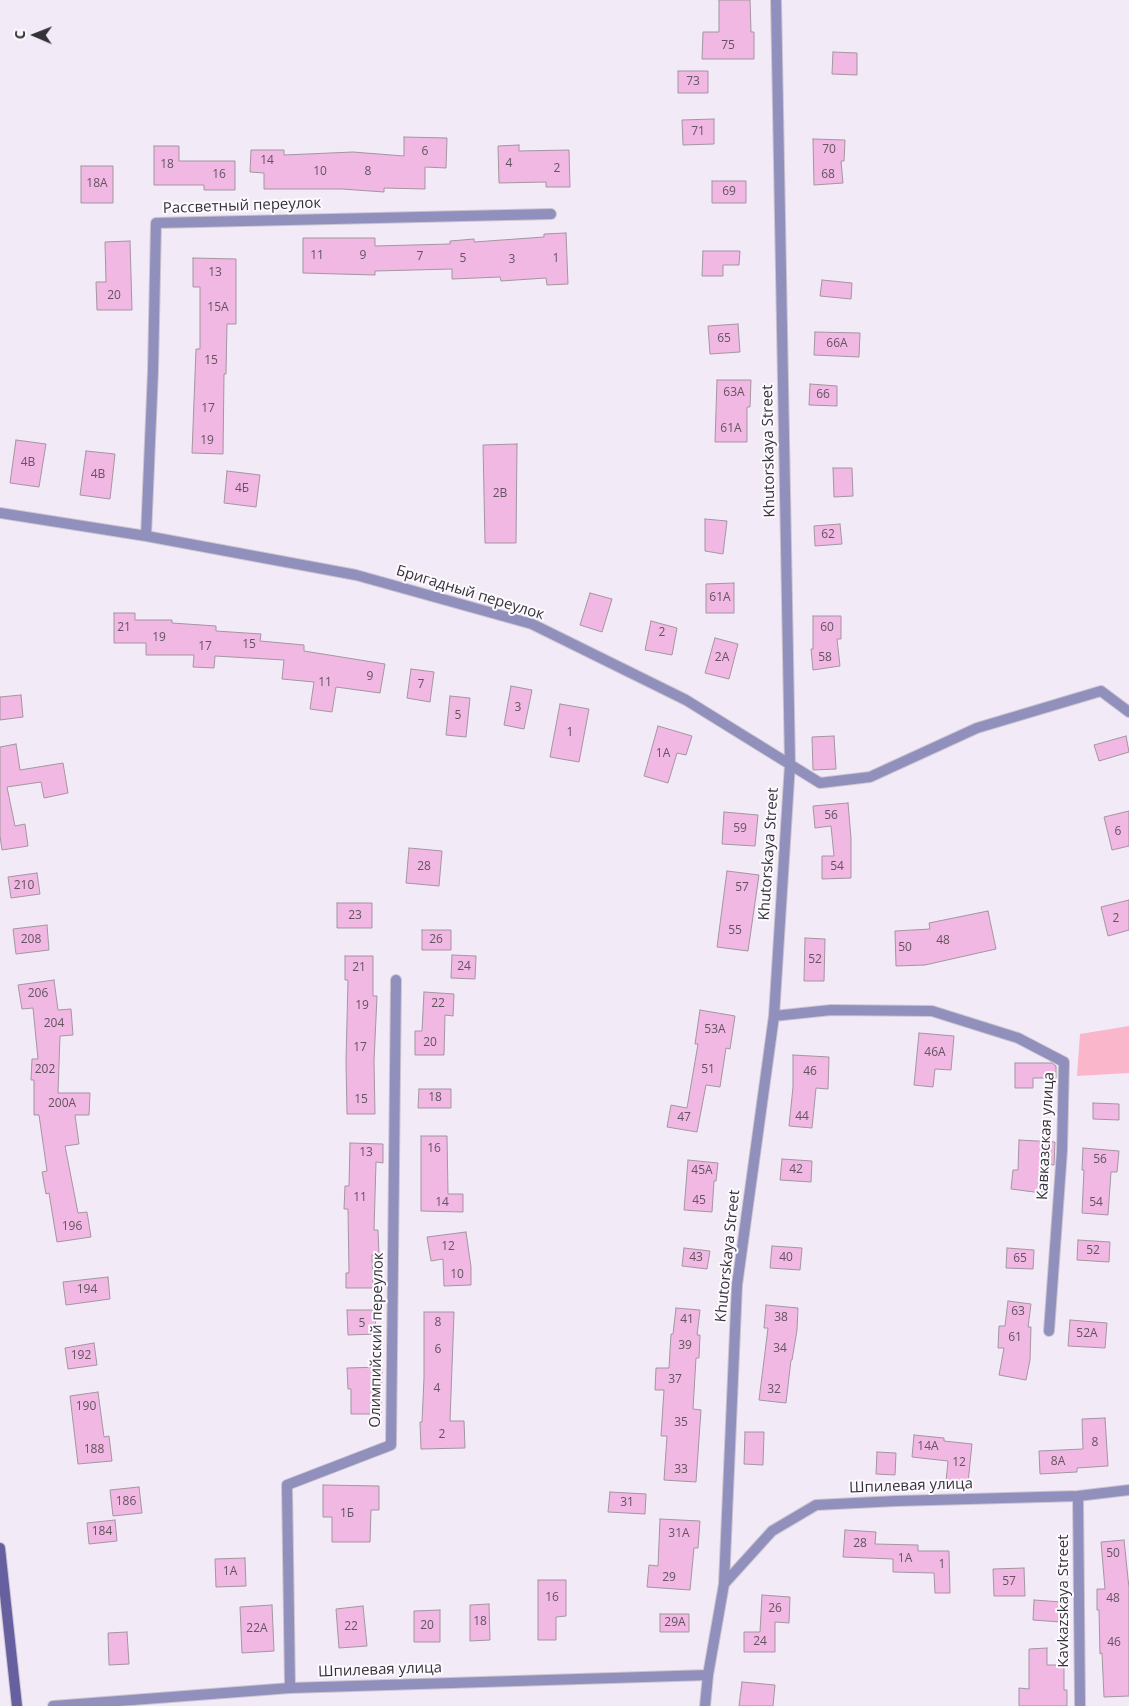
<!DOCTYPE html>
<html>
<head>
<meta charset="utf-8">
<style>
	body { margin:0 }
	#map { position:relative; width:1129px; height:1706px; overflow:hidden; background:#f2eaf7; font-family:"Open Sans",sans-serif }
	canvas { display:block }
	.north { position:absolute; left:10px; top:10px; width:50px; height:50px; -webkit-text-stroke:4px #fdfaff; paint-order:stroke; rotate:271deg; font-size:14px; font-weight:700; line-height:20px; text-align:center; color:#363338 }
	.north::after { content:''; display:block; margin:auto; width:18px; height:22px; background:#363338; clip-path:polygon(50% 0,100% 100%,50% 72%,0 100%) }
</style>
</head>
<body>
<div id="map">
<canvas width="1129" height="1706"></canvas>
<div class="north">С</div>
</div>
<script>
const g = document.querySelector('canvas').getContext('2d');
g.lineJoin = 'round';
function fillPath(path, color) { g.fillStyle = color; g.fill(path, 'evenodd'); }
const poly = rows => new Path2D(rows.map(r => 'M' + r).join(''));
function strokePath(path, color, width, dash) { g.strokeStyle = color; g.lineWidth = width; g.lineCap = dash ? 'butt' : 'round'; g.setLineDash(dash || []); g.stroke(path); }
function label(font, color, halo, rows, align = 'center') {
  g.font = font + ' "Open Sans",sans-serif'; g.lineWidth = 4; g.setLineDash([]); g.textBaseline = 'middle'; g.strokeStyle = halo; g.fillStyle = color; for (const [text, x, y, turn = 0] of rows) {
    g.save(); g.translate(x, y); g.rotate((+turn || 0) * Math.PI / 180); g.textAlign = isNaN(turn) ? turn : align; if (halo) g.strokeText(text, 0, 0); g.fillText(text, 0, 0); g.restore();
  }
}
fillPath(poly([
	[1129,1026,1129,1073,1077,1076,1080,1034]
]), '#fab7cb');
const building = poly([
	[719,0,750,0,751,32,754,32,754,59,702,59,703,32,719,32,719,0],
	[833,52,857,53,857,75,832,74,833,52],
	[678,71,708,71,708,93,678,93,678,71],
	[714,119,714,144,683,145,682,120,714,119],
	[404,137,447,138,446,168,425,167,425,189,384,188,384,192,342,189,264,189,264,173,250,172,251,150,284,150,284,155,353,152,404,156,404,137],
	[813,139,845,140,844,161,841,161,843,183,814,185,813,139],
	[519,145,519,151,569,150,570,187,546,187,546,182,499,183,498,146,519,145],
	[154,146,179,146,179,161,235,161,235,190,204,190,204,185,154,185,154,146],
	[81,166,113,166,113,203,81,203,81,166],
	[712,181,746,181,746,203,712,203,712,181],
	[566,233,568,284,547,285,546,278,501,281,500,277,452,279,452,269,375,271,375,275,303,273,303,238,375,238,375,246,450,244,450,241,474,239,474,242,544,237,544,234,566,233],
	[130,241,132,310,97,310,96,282,106,282,105,242,130,241],
	[703,251,740,251,739,265,723,265,723,276,702,276,703,251],
	[193,258,236,259,236,324,227,324,226,374,224,374,223,454,192,453,196,349,200,349,200,287,193,287,193,258],
	[822,280,852,283,851,299,820,296,822,280],
	[738,324,740,352,710,354,708,326,738,324],
	[815,332,860,333,859,357,814,355,815,332],
	[717,380,751,380,750,407,747,407,747,442,715,442,717,380],
	[810,384,837,386,837,406,809,405,810,384],
	[16,440,46,444,39,487,10,483,16,440],
	[517,444,516,543,485,543,483,445,517,444],
	[86,451,115,454,110,499,80,495,86,451],
	[833,468,852,468,853,496,834,497,833,468],
	[227,471,260,475,256,507,224,503,227,471],
	[705,519,727,521,723,554,705,551,705,519],
	[840,524,842,544,815,546,814,526,840,524],
	[734,583,734,613,706,613,706,584,734,583],
	[590,593,612,599,602,632,580,625,590,593],
	[114,613,135,613,135,620,172,620,172,623,216,626,216,631,261,634,260,641,304,645,304,651,385,664,380,693,336,687,332,712,310,709,314,682,282,679,284,660,215,656,214,668,193,667,194,655,146,655,146,643,114,643,114,613],
	[813,616,841,616,841,639,837,639,840,666,813,670,811,649,813,649,813,616],
	[651,621,677,628,672,655,645,650,651,621],
	[715,638,738,644,729,679,705,673,715,638],
	[411,669,434,672,430,702,407,698,411,669],
	[511,686,532,690,524,729,504,725,511,686],
	[21,695,23,717,0,720,0,697,21,695],
	[450,696,470,698,466,737,446,735,450,696],
	[560,704,589,709,579,762,550,757,560,704],
	[658,726,692,736,686,755,677,753,668,783,644,776,658,726],
	[834,736,836,769,813,770,812,737,834,736],
	[1126,736,1129,752,1099,761,1094,745,1126,736],
	[16,744,20,770,63,763,68,793,44,798,41,782,7,787,15,826,25,824,28,846,2,850,0,836,0,747,16,744],
	[848,803,851,838,851,878,822,879,822,856,834,856,831,826,815,828,813,806,848,803],
	[1129,811,1129,846,1112,850,1104,817,1129,811],
	[724,812,758,815,755,846,722,844,724,812],
	[409,848,442,851,439,886,406,883,409,848],
	[727,871,759,875,748,951,717,947,727,871],
	[37,873,40,894,11,898,8,877,37,873],
	[1129,900,1129,930,1108,936,1101,907,1129,900],
	[337,903,372,903,372,928,337,928,337,903],
	[988,911,996,949,925,965,896,966,895,931,930,929,929,923,988,911],
	[47,925,49,950,16,954,13,929,47,925],
	[422,930,451,930,451,950,422,950,422,930],
	[805,938,825,939,824,981,804,981,805,938],
	[452,955,476,956,475,979,451,978,452,955],
	[345,956,373,956,373,996,377,996,374,1061,375,1114,347,1114,346,1061,348,980,345,980,345,956],
	[54,980,58,1010,71,1009,73,1035,60,1036,58,1093,90,1093,89,1115,75,1115,79,1144,65,1146,78,1213,87,1212,91,1237,57,1242,49,1193,46,1194,42,1172,47,1171,39,1115,34,1115,34,1080,31,1080,32,1059,38,1059,33,1008,22,1009,18,985,54,980],
	[424,992,454,994,453,1016,445,1015,444,1055,415,1055,415,1031,422,1031,424,992],
	[700,1010,735,1016,730,1049,726,1048,720,1087,706,1085,697,1132,667,1127,671,1105,687,1108,698,1044,695,1044,700,1010],
	[919,1033,954,1036,951,1070,935,1069,933,1087,914,1085,919,1033],
	[793,1055,829,1057,828,1089,816,1088,812,1128,789,1126,793,1087,793,1055],
	[1015,1063,1052,1063,1056,1066,1056,1078,1033,1078,1033,1088,1015,1088,1015,1063],
	[419,1089,451,1089,451,1108,418,1108,419,1089],
	[1093,1103,1119,1104,1119,1120,1093,1119,1093,1103],
	[421,1136,447,1136,448,1194,463,1194,463,1212,421,1211,421,1136],
	[1019,1140,1055,1142,1054,1165,1046,1164,1042,1193,1011,1189,1013,1170,1018,1170,1019,1140],
	[350,1143,383,1144,383,1163,376,1162,374,1230,378,1230,379,1255,372,1255,373,1288,346,1288,346,1273,349,1273,348,1209,344,1209,345,1186,349,1186,350,1143],
	[1083,1148,1119,1151,1117,1172,1111,1172,1108,1215,1082,1213,1084,1170,1082,1170,1083,1148],
	[782,1159,812,1161,811,1182,780,1180,782,1159],
	[688,1160,718,1163,716,1181,714,1181,712,1212,684,1210,688,1160],
	[466,1232,471,1267,471,1285,444,1286,443,1259,431,1261,427,1237,466,1232],
	[1078,1240,1110,1242,1109,1262,1077,1260,1078,1240],
	[772,1246,802,1248,800,1270,770,1268,772,1246],
	[684,1248,710,1251,707,1269,682,1266,684,1248],
	[1007,1248,1034,1250,1033,1269,1006,1268,1007,1248],
	[108,1277,110,1299,66,1305,63,1282,108,1277],
	[1008,1301,1031,1304,1028,1327,1031,1327,1030,1360,1026,1380,999,1375,1004,1348,998,1348,999,1326,1005,1326,1008,1301],
	[766,1305,798,1308,797,1330,792,1360,791,1360,786,1403,759,1400,768,1328,764,1328,766,1305],
	[676,1308,700,1310,697,1335,700,1335,699,1358,696,1358,693,1409,701,1410,696,1482,664,1480,667,1436,661,1436,664,1390,655,1390,656,1368,669,1368,671,1334,673,1334,676,1308],
	[347,1310,373,1310,373,1314,375,1313,376,1334,348,1335,347,1310],
	[424,1312,454,1312,450,1421,464,1421,465,1448,421,1449,420,1422,422,1422,424,1378,424,1312],
	[1070,1320,1107,1323,1105,1348,1068,1346,1070,1320],
	[94,1343,97,1365,68,1369,65,1348,94,1343],
	[382,1367,381,1414,351,1414,351,1389,348,1389,347,1368,382,1367],
	[98,1392,104,1437,109,1436,112,1461,78,1464,70,1396,98,1392],
	[1105,1418,1108,1466,1077,1468,1077,1472,1040,1474,1039,1451,1083,1449,1082,1419,1105,1418],
	[745,1432,764,1432,763,1465,744,1464,745,1432],
	[914,1435,944,1438,944,1441,972,1444,968,1483,946,1481,948,1461,912,1457,914,1435],
	[877,1452,896,1453,895,1475,876,1474,877,1452],
	[323,1485,379,1486,379,1510,371,1510,370,1542,332,1542,332,1517,323,1517,323,1485],
	[139,1487,142,1513,113,1516,110,1490,139,1487],
	[610,1492,646,1494,645,1514,608,1512,610,1492],
	[660,1519,700,1521,698,1548,694,1548,690,1590,647,1587,649,1565,658,1566,660,1519],
	[115,1520,117,1541,89,1544,87,1523,115,1520],
	[845,1530,876,1532,875,1544,918,1545,918,1551,949,1551,950,1593,935,1593,934,1573,893,1572,893,1559,843,1557,845,1530],
	[1124,1540,1129,1588,1129,1696,1104,1697,1102,1653,1100,1654,1099,1610,1097,1610,1097,1589,1105,1589,1101,1542,1124,1540],
	[245,1558,246,1586,216,1587,215,1559,245,1558],
	[1024,1568,1025,1596,994,1596,993,1569,1024,1568],
	[538,1580,566,1580,566,1616,556,1617,556,1640,538,1640,538,1580],
	[762,1595,790,1597,789,1623,775,1622,775,1652,744,1652,744,1632,760,1632,762,1595],
	[1034,1600,1062,1602,1061,1622,1033,1620,1034,1600],
	[489,1604,490,1640,470,1641,470,1605,489,1604],
	[272,1605,274,1651,242,1653,240,1607,272,1605],
	[363,1606,367,1646,339,1648,336,1609,363,1606],
	[440,1610,440,1642,414,1642,414,1611,440,1610],
	[660,1614,689,1614,689,1632,660,1632,660,1614],
	[127,1632,129,1664,109,1665,108,1633,127,1632],
	[1047,1648,1047,1665,1064,1665,1064,1690,1067,1690,1067,1706,1019,1706,1019,1688,1029,1689,1029,1649,1047,1648],
	[742,1682,775,1685,773,1706,739,1706,742,1682]
]);
fillPath(building, '#f0b8e2');
strokePath(building, '#a3969f', 1);
const minor = poly([
	[0,513,146,536,356,575,532,624,686,700,820,783,870,777,977,728,1101,691,1129,712],
	[146,536,153,371,156,223,551,214],
	[774,1016,831,1010,932,1011,1018,1038,1064,1062,1062,1151,1049,1331],
	[1078,1496,1080,1706],
	[724,1584,772,1531,816,1505,896,1501,1078,1496,1129,1490],
	[290,1688,287,1485,391,1445,396,980],
	[53,1706,290,1688,708,1675],
	[705,1706,708,1675,724,1584,737,1285,774,1016,790,764,776,0]
]);
const secondary = poly([
	[0,1548,17,1706]
]);
strokePath(minor, '#ccc5d1', 12);
strokePath(secondary, '#ccc5d1', 12);
strokePath(minor, '#918fbb', 10);
strokePath(secondary, '#6760a0', 10);
label('12px', '#645462', null, [
	["75",728,46],
	["73",693,82],
	["71",698,132],
	["70",829,150],
	["6",425,152],
	["14",267,161],
	["4",509,164],
	["18",167,165],
	["2",557,169],
	["10",320,172],
	["8",368,172],
	["16",219,175],
	["68",828,175],
	["18А",97,184],
	["69",729,192],
	["11",317,256],
	["9",363,256],
	["7",420,257],
	["5",463,259],
	["1",556,259],
	["3",512,260],
	["13",215,273],
	["20",114,296],
	["15А",218,308],
	["65",724,339],
	["66А",837,344],
	["15",211,361],
	["63А",734,393],
	["66",823,395],
	["17",208,409],
	["61А",731,429],
	["19",207,441],
	["4В",28,463],
	["4В",98,475],
	["4Б",242,489],
	["2В",500,494],
	["62",828,535],
	["61А",720,598],
	["21",124,628],
	["60",827,628],
	["2",662,633],
	["19",159,638],
	["15",249,645],
	["17",205,647],
	["2А",722,658],
	["58",825,658],
	["9",370,677],
	["11",325,683],
	["7",421,685],
	["3",518,708],
	["5",458,716],
	["1",570,733],
	["1А",663,754],
	["56",831,816],
	["59",740,829],
	["6",1118,832],
	["28",424,867],
	["54",837,867],
	["210",24,886],
	["57",742,888],
	["23",355,916],
	["2",1116,919],
	["55",735,931],
	["208",31,940],
	["26",436,940],
	["48",943,941],
	["50",905,948],
	["52",815,960],
	["24",464,967],
	["21",359,968],
	["206",38,994],
	["22",438,1004],
	["19",362,1006],
	["204",54,1024],
	["53А",715,1030],
	["20",430,1043],
	["17",360,1048],
	["46А",935,1053],
	["202",45,1070],
	["51",708,1070],
	["46",810,1072],
	["18",435,1098],
	["15",361,1100],
	["200А",62,1104],
	["44",802,1117],
	["47",684,1118],
	["16",434,1149],
	["13",366,1153],
	["56",1100,1160],
	["42",796,1170],
	["45А",702,1171],
	["11",360,1198],
	["45",699,1201],
	["14",442,1203],
	["54",1096,1203],
	["196",72,1227],
	["12",448,1247],
	["52",1093,1251],
	["43",696,1258],
	["40",786,1258],
	["65",1020,1259],
	["10",457,1275],
	["194",87,1290],
	["63",1018,1312],
	["38",781,1318],
	["41",687,1320],
	["8",438,1323],
	["5",362,1324],
	["52А",1087,1334],
	["61",1015,1338],
	["39",685,1346],
	["34",780,1349],
	["6",438,1350],
	["192",81,1356],
	["37",675,1380],
	["4",437,1389],
	["32",774,1390],
	["190",86,1407],
	["35",681,1423],
	["2",442,1435],
	["8",1095,1443],
	["14А",928,1447],
	["188",94,1450],
	["8А",1058,1462],
	["12",959,1463],
	["33",681,1470],
	["186",126,1502],
	["31",627,1503],
	["1Б",347,1514],
	["184",102,1532],
	["31А",679,1534],
	["28",860,1544],
	["50",1113,1554],
	["1А",905,1559],
	["1",942,1565],
	["1А",230,1572],
	["29",669,1578],
	["57",1009,1582],
	["16",552,1598],
	["48",1113,1599],
	["26",775,1609],
	["18",480,1622],
	["29А",675,1623],
	["20",427,1626],
	["22",351,1627],
	["22А",257,1629],
	["24",760,1642],
	["46",1114,1643]
]);
label('15px', '#363338', '#fdfaff', [
	["Рассветный переулок",242,206,-2],
	["Khutorskaya Street",769,451,-91],
	["Бригадный переулок",470,593,17],
	["Khutorskaya Street",769,854,-86],
	["Кавказская улица",1046,1136,-87],
	["Khutorskaya Street",728,1256,-84],
	["Олимпийский переулок",377,1340,-89],
	["Шпилевая улица",911,1486,-2],
	["Kavkazskaya Street",1064,1601,-90],
	["Шпилевая улица",380,1670,-2]
]);
</script>
</body>
</html>
